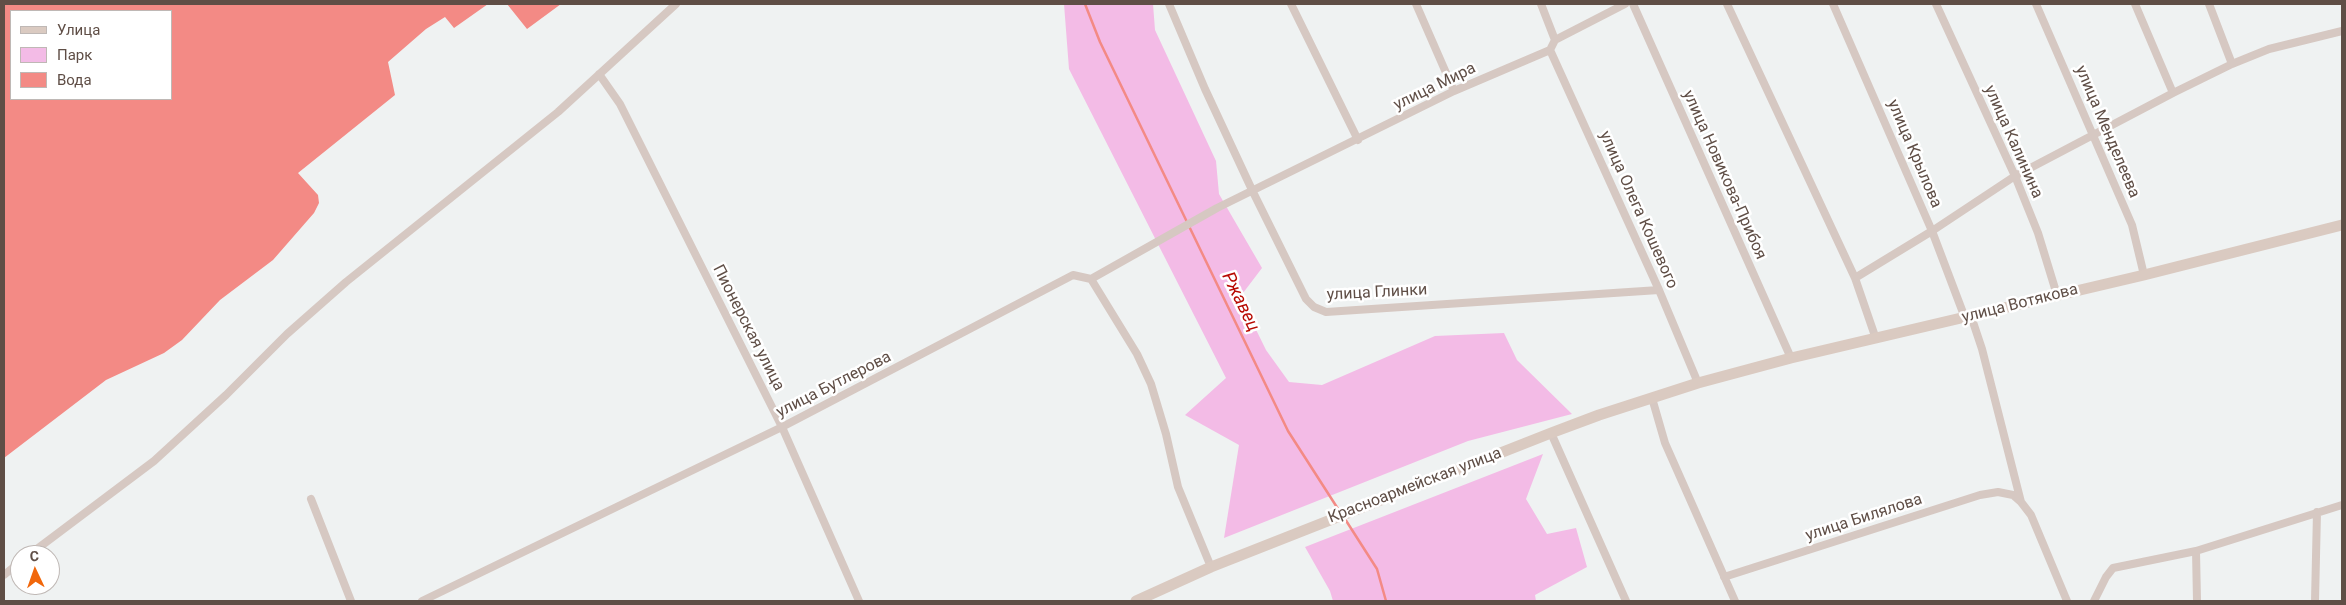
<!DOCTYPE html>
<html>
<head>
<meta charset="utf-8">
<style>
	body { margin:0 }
	#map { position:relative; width:2346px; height:605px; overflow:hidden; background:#eff2f2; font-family:Roboto,sans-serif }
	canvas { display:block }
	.frame { position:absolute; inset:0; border:5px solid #5f4e46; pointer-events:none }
	.legend { position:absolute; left:10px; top:10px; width:162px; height:90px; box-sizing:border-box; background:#fff; border:1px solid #bfb8b5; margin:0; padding:6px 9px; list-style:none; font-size:15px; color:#5f4e46 }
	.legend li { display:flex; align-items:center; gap:10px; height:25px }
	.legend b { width:25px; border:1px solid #bfb8b5 }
	.north { position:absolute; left:10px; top:545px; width:50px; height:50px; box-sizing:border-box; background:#fff; border:1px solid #bfb8b5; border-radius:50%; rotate:357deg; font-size:14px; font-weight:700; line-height:20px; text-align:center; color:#5f4e46 }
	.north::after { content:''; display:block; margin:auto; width:18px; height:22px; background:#f1670b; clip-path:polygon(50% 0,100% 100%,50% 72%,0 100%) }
</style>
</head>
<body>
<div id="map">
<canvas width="2346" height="605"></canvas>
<div class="frame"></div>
<ul class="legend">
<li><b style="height:6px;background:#dacac1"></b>Улица</li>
<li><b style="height:14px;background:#f3bbe6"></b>Парк</li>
<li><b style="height:14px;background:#f38a85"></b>Вода</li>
</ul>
<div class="north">С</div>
</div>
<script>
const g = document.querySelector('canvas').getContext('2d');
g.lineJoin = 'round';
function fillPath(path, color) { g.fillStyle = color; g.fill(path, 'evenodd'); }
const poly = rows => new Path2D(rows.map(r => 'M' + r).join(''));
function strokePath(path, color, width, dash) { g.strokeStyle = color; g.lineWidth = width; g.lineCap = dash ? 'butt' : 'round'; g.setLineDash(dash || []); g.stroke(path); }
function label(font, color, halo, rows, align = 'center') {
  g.font = font + ' Roboto,sans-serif'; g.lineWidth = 5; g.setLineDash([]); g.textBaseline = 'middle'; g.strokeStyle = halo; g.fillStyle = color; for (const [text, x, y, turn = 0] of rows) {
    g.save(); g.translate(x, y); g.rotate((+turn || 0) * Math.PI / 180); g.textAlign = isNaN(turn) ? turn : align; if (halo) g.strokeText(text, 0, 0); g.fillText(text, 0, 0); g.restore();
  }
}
fillPath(poly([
	[1064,4,1153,4,1155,30,1216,161,1219,194,1262,268,1240,297,1266,350,1289,382,1322,385,1435,336,1504,333,1517,360,1572,414,1468,441,1224,538,1239,445,1185,415,1226,378,1069,69],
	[1543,454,1526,499,1547,534,1576,528,1587,567,1535,595,1536,601,1333,601,1330,591,1305,547]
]), '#f3bbe6');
fillPath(poly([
	[4,4,488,4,454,28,445,17,426,29,388,62,395,95,298,173,318,195,319,203,314,213,273,260,220,300,182,340,164,353,106,380,4,458],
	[11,11,171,11,171,99,11,99],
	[507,4,561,4,527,29]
]), '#f38a85');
strokePath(poly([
	[1085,4,1100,42,1288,431,1340,512],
	[1345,519,1377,569,1386,601]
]), '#f38a85', 2.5);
strokePath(poly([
	[1169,4,1205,89,1253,192,1306,299,1314,307,1326,312,1659,290],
	[1291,4,1358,140],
	[1416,4,1454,91],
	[1541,4,1555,40],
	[1633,4,1791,358],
	[1727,4,1855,278,1876,339],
	[1833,4,1932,231,1965,318],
	[1936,4,2015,176,2038,233,2057,295],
	[2036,4,2132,225,2144,275],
	[2135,4,2173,93],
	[2209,4,2232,64],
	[1550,50,1659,290,1698,383],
	[599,74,620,104,782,427,859,601],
	[1855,278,1932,231,2015,176,2173,93,2232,64,2269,49,2342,31],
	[1091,279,1137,354,1151,384,1166,434,1178,487,1211,567],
	[1971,316,1982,349,2021,502],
	[1652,398,1665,443,1735,601],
	[1551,433,1626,601],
	[311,499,351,601],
	[2196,551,2197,601],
	[29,555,154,461,226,395,287,334,346,282,558,112,676,4],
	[4,575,20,562],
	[1724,577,1980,495,1998,492,2013,495,2021,502,2031,515,2067,601],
	[422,601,782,427,1073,275,1091,279,1217,208,1454,91,1550,50,1555,40,1625,4],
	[2094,601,2106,577,2113,568,2196,551,2342,505],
	[2315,601,2317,512]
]), '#d6c8c2', 8);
strokePath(poly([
	[1136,601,1211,567,1551,433,1599,415,1698,383,1791,358,2144,275,2342,225]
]), '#dacac1', 11);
label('16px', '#5f4e46', '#fff', [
	["улица Мира",1435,87,-26],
	["улица Менделеева",2107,132,67],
	["улица Калинина",2013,142,66],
	["улица Крылова",1914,154,67],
	["улица Новикова-Прибоя",1724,175,66],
	["улица Олега Кошевого",1638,210,66],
	["улица Глинки",1377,293,-3],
	["улица Вотякова",2020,304,-14],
	["Пионерская улица",748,328,63],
	["улица Бутлерова",834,385,-27],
	["Красноармейская улица",1415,486,-21],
	["улица Билялова",1864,518,-18]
]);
label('italic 18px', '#b70901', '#fff', [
	["Ржавец",1240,302,64]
]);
</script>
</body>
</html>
